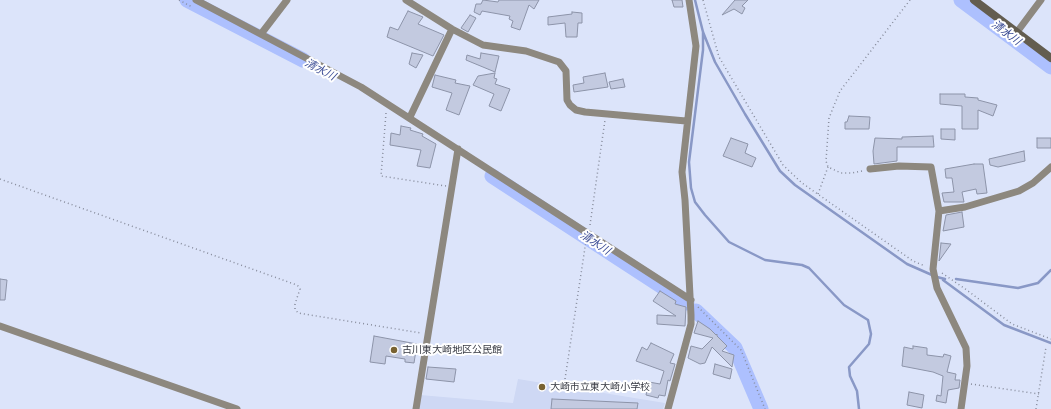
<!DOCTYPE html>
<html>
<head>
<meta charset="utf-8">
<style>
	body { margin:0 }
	canvas { display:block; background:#dce4fa }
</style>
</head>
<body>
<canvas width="1051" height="409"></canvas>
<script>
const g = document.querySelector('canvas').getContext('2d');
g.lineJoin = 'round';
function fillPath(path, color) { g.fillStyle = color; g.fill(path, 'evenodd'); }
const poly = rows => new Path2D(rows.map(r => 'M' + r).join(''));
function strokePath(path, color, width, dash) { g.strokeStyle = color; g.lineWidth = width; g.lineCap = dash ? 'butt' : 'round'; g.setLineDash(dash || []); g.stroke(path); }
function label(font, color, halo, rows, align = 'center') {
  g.font = font + ' "Open Sans","Noto Sans JP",sans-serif'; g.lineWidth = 4; g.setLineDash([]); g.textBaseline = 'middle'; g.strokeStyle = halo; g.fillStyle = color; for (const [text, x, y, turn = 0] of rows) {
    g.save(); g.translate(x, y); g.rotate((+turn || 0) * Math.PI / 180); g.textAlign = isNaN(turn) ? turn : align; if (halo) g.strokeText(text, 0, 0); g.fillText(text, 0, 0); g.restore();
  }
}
fillPath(poly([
	[518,379,665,403,663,409,419,409,420,395,513,403]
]), '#ced8f4');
strokePath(poly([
	[695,0,703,32,715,62,745,114,780,171,795,185,907,264,932,275],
	[703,32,703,50,689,162,691,188,695,202,705,215,729,242,765,260,802,265,809,268,844,305,868,320,871,334,869,344,849,367,850,376,857,391,859,409],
	[937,277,945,279],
	[956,279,1018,288,1038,283,1051,270],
	[943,280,1004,325,1051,343]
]), '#8998c6', 2.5);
strokePath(poly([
	[187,0,303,60],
	[961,0,1051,67],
	[492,176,687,303],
	[696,311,735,348,761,409]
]), '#adc0fe', 15);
const building = poly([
	[483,0,498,2,499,0,539,0,534,9,529,5,520,30,511,27,513,21,509,19,510,16,482,11,480,15,474,12,476,4,481,4,483,0],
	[672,0,682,0,683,7,674,7,672,0],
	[735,0,748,0,742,6,745,8,742,14,734,9,722,15,735,0],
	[408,11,423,17,418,24,444,35,433,56,387,37,390,27,398,30,408,11],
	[572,12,582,13,582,23,578,23,577,37,566,37,565,23,548,25,548,17,572,14,572,12],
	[470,15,476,18,468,32,461,28,470,15],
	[412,53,423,55,416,68,409,64,412,53],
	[481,53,499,56,495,72,466,60,467,55,480,59,481,53],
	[495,73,494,78,497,79,495,84,510,89,501,111,489,106,494,94,473,85,478,76,495,73],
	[605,73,608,87,574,92,573,85,584,83,583,77,605,73],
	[435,75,456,80,455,83,470,86,459,115,446,110,452,93,432,87,435,75],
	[623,79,625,87,611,89,609,82,623,79],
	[940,94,965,94,965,97,978,98,978,100,997,105,993,116,978,110,978,129,962,129,962,106,940,104,940,94],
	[849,116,870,117,869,129,845,129,845,122,847,122,849,116],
	[401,126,411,128,410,130,423,134,422,136,436,144,430,168,417,166,421,150,390,145,391,133,400,135,401,126],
	[941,129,955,129,955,140,941,139,941,129],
	[933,136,934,147,897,147,897,161,874,164,873,151,875,138,902,139,902,137,933,136],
	[731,138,748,144,745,153,756,158,752,167,723,156,731,138],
	[1037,138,1051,138,1051,148,1037,148,1037,138],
	[1024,151,1025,161,998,167,990,165,989,159,1024,151],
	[974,164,983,164,987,193,977,194,976,189,962,192,964,202,944,202,942,193,954,192,952,178,946,178,945,169,974,164],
	[962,212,964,227,943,231,946,215,962,212],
	[941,243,951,244,939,261,941,243],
	[0,279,7,280,5,300,0,300,0,279],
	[660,291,676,301,675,304,686,307,685,326,657,324,657,315,676,316,653,301,660,291],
	[698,321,710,329,716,335,717,334,717,336,727,346,722,351,734,355,732,367,712,347,705,363,700,364,688,358,691,346,702,349,713,338,694,333,698,321],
	[374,336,417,344,414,363,405,362,405,359,386,356,385,364,370,362,374,336],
	[651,343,674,354,670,363,675,364,670,381,668,380,665,396,659,395,658,398,646,395,649,382,660,384,664,371,636,361,642,347,647,350,651,343],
	[913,346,927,348,927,355,943,357,944,354,951,356,947,372,956,374,955,380,960,380,959,388,948,390,946,403,936,401,937,395,941,396,943,376,933,372,902,366,904,347,913,349,913,346],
	[715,364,732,369,730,379,713,374,715,364],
	[428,367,456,369,454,382,426,379,428,367],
	[909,392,924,395,922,408,907,405,909,392],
	[552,399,638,403,637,409,551,409,552,399]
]);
fillPath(building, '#c3cae0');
strokePath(building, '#8d94a9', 1);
strokePath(poly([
	[179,0,192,7],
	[703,0,719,57,783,165,802,183,913,261,925,266],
	[386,113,381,176,446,186],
	[862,171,852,173,841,173,828,167,826,161,829,118,840,91,910,0],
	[0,179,294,284,298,286,300,289,295,304,295,309,298,313,421,333],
	[818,194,828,167],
	[590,225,605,120],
	[942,273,964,288,1012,324,1051,339],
	[698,307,741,350,765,409],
	[565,379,586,241],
	[971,384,1039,394],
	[1036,409,1046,347]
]), '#878c9c', 1.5, [1, 3]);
strokePath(poly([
	[196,0,361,87,691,300],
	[406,0,452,29,483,45,526,51,559,62,566,71,567,100,570,105,576,110,585,112,686,121],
	[1017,32,1041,0],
	[261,34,287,0],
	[410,117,452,29],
	[870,169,899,166,931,167,939,211],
	[0,326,237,409],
	[416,409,458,149],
	[668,409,691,324,691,315,685,200,682,172,696,46,689,0],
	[961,409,967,366,966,348,937,288,933,269,939,211,965,207,1019,191,1033,183,1051,167]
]), '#8d887f', 7);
strokePath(poly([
	[974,0,1051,58]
]), '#635d50', 8);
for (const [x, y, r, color] of [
	[394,350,4,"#786231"],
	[542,387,4,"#786231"]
]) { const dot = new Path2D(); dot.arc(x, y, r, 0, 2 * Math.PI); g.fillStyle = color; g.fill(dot); strokePath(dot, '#fff', 1.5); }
label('10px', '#363942', '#fff', [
	["古川東大崎地区公民館",402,350],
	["大崎市立東大崎小学校",550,387]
], 'left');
label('italic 11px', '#3b4c95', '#fff', [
	["清水川",1006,33,37],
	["清水川",320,70,28],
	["清水川",595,243,33]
]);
</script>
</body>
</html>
